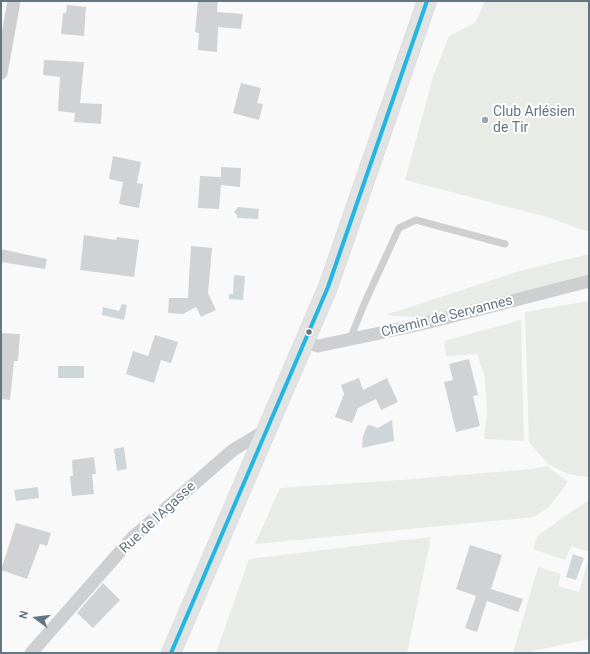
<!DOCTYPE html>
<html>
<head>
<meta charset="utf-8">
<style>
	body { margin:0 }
	#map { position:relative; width:590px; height:654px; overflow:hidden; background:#f9f9f9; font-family:Roboto,sans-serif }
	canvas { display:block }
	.frame { position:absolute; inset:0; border:2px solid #657683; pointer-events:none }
	.north { position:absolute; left:16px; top:598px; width:40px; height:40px; -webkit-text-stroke:3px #fff; paint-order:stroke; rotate:285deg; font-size:11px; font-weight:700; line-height:16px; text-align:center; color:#657683 }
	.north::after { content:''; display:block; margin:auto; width:14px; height:18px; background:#657683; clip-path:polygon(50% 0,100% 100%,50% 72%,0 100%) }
</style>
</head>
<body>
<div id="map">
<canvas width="590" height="654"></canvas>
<div class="frame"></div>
<div class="north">N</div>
</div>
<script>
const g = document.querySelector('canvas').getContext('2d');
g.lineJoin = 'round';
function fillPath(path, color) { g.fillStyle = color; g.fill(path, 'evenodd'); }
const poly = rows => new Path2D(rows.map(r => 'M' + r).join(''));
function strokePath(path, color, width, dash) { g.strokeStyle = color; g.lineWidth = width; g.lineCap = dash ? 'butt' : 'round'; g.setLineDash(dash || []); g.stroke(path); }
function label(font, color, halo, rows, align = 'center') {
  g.font = font + ' Roboto,sans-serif'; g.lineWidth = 4; g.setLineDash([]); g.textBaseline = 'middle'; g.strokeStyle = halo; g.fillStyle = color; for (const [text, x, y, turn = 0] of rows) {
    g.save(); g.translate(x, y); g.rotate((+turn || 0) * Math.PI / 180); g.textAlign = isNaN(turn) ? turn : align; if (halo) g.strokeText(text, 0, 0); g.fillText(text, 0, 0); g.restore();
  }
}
fillPath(poly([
	[485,1,589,1,589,232,547,217,405,180,433,77,449,36,475,23],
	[589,254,589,274,422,318,385,315,520,271],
	[589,301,589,477,568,474,548,464,529,442,525,312],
	[521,320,524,441,484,439,487,413,485,377,477,354,446,356,444,341],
	[547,466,568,482,549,507,534,517,255,544,280,488,400,480,533,469],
	[589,500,589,552,571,546,565,560,533,549,538,535],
	[431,537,407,653,216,653,249,559],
	[589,557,589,639,524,653,513,653,538,567,561,574,558,586,579,592]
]), '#e8ebe6');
fillPath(poly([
	[238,207,259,209,258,219,237,218,237,215,234,212],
	[234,275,245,276,243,300,229,299,229,294,233,294],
	[122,304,127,305,124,320,102,315,103,307,119,311],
	[58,366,84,366,84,378,58,378],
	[392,420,394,441,362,448,363,436,367,426,370,425,378,428],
	[124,447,127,469,117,471,114,449],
	[38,487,39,498,16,501,14,490],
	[573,554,584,558,576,580,566,577]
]), '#ced6d9');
fillPath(poly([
	[198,1,218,1,217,12,243,14,241,29,218,27,217,52,198,50,199,33,195,32],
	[67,5,86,7,84,36,61,34,63,13,66,13],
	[44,60,84,62,80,103,102,104,101,124,74,122,75,113,58,111,60,77,43,75],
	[241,83,261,88,257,103,263,104,259,120,233,113],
	[113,156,141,162,137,183,143,184,139,208,119,204,123,182,109,179],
	[221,167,241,168,240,187,221,185,219,209,198,208,200,176,221,177],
	[84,235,116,240,117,237,139,240,134,277,80,270],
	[191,246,212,248,208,293,216,310,201,317,196,307,183,314,168,313,169,298,188,298],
	[1,249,47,259,45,269,1,262],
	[1,333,20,334,18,361,14,361,10,400,1,399],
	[155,335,178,342,171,363,161,360,154,383,126,374,133,351,148,356],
	[469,359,478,395,473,396,480,426,456,432,444,382,453,380,449,364],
	[359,378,363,390,387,378,398,402,381,410,376,399,358,408,352,423,335,417,344,394,341,385],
	[94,457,96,474,92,474,94,494,72,496,70,476,73,476,72,460],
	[16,523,51,533,47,546,40,544,27,579,1,570],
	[470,545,502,555,491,589,523,599,518,612,487,601,477,632,465,628,476,596,456,589],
	[103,583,120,600,93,628,77,613]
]), '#d0d2d3');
const secondary = poly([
	[171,653,328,287,427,1]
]);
strokePath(secondary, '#d5d6d7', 20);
strokePath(poly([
	[350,339,365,302,399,228,416,220,505,244]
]), '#cecfd0', 7);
strokePath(poly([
	[1,73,14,1],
	[304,342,318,346,380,333,426,323,589,281],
	[31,653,132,538,233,450,258,435,265,433]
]), '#cecfd0', 13);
strokePath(secondary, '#e1e2e2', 19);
strokePath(poly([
	[171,653,328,287,427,1]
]), '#22b6e2', 4);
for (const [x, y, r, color] of [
	[485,120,4,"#99a4ac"],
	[309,332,3.5,"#657683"]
]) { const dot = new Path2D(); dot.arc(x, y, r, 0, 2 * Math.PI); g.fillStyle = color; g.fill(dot); strokePath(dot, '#fff', 1.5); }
label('14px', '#657683', '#fff', [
	["Club Arlésien",493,112],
	["de Tir",493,128]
], 'left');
label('14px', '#657683', '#fff', [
	["Chemin de Servannes",447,317,-14],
	["Rue de l'Agasse",158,518,-43]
]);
</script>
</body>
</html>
